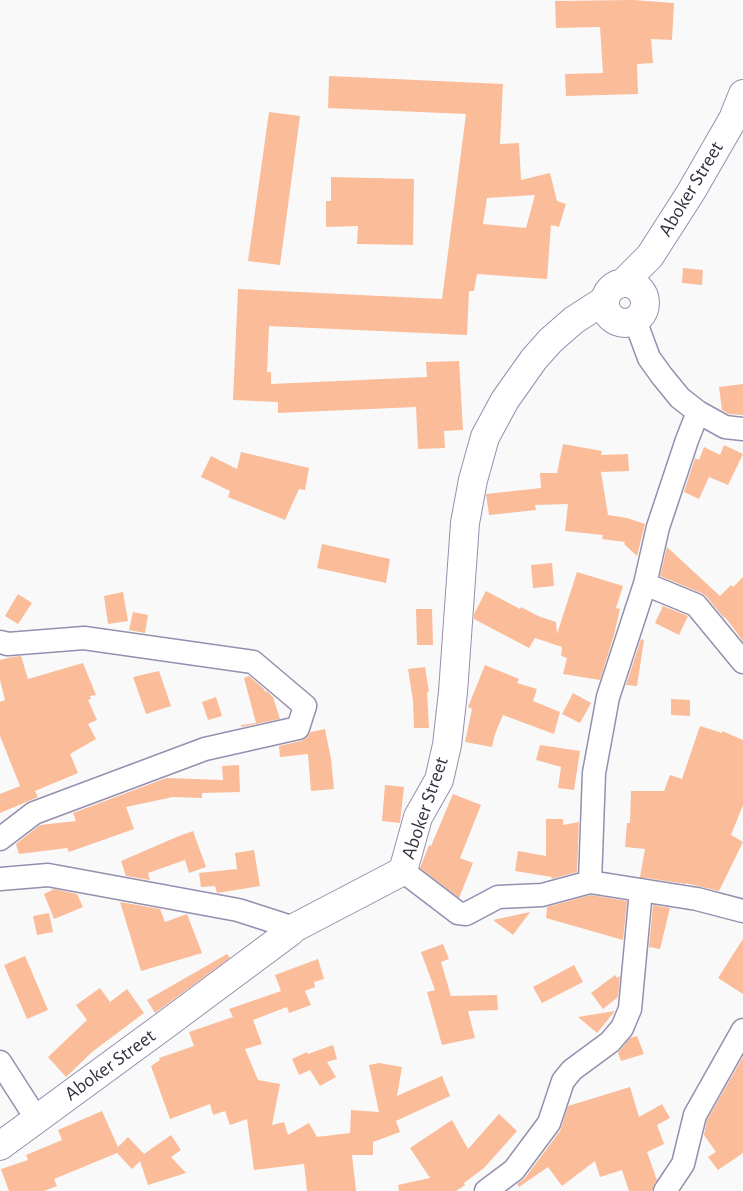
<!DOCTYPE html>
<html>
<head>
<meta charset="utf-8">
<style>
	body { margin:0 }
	canvas { display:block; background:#f9f9f9 }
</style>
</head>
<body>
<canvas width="743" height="1191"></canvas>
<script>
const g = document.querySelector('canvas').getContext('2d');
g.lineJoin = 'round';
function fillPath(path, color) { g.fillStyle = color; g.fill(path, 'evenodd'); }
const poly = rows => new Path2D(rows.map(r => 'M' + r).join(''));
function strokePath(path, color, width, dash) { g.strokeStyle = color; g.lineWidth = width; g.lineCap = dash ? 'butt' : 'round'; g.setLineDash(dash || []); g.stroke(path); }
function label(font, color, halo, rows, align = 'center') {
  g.font = font + ' "Alegreya Sans",sans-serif'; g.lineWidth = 4; g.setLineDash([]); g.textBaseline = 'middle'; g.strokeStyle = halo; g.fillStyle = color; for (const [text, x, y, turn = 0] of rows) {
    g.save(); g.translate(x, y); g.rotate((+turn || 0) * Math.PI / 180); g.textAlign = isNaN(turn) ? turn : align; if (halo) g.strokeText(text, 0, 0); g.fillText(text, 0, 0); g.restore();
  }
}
fillPath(poly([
	[633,0,674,3,672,40,651,39,653,63,637,64,638,94,566,96,565,74,603,73,600,27,556,28,555,1],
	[329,76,503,84,500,144,519,143,521,180,550,173,557,201,566,204,559,227,551,225,547,279,477,274,474,291,469,291,467,335,269,326,267,372,271,372,271,384,427,377,426,362,459,361,463,430,444,431,445,448,418,449,416,407,278,413,278,402,233,400,238,289,442,299,466,114,328,108],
	[535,195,526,228,483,224,487,198],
	[269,112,300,116,280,265,248,261],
	[331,177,414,179,413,245,357,244,358,226,326,227,326,201,331,201],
	[683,268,703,270,702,285,682,283],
	[743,384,743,415,729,414,722,410,719,387],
	[563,444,602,451,601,455,628,454,629,471,601,472,608,515,627,518,645,524,637,556,624,544,625,542,602,539,603,535,565,531,568,504,535,505,536,510,489,515,486,494,541,488,540,473,557,473],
	[724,445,743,454,728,485,709,477,699,499,684,492,695,458,699,460,704,447,720,455],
	[241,452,309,468,305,490,299,489,285,520,228,497,230,491,201,477,211,456,237,469],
	[322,544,390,559,386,583,317,568],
	[667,547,720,596,731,585,733,587,743,577,743,641,725,617,724,618,706,596,701,593,660,576],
	[552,563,554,586,533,588,531,565],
	[577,572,623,586,616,608,620,609,614,635,600,680,563,674,567,658,561,656,562,647,535,638,529,648,474,619,474,614,486,591,520,609,521,607,538,616,556,622,557,634],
	[123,592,128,621,108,624,104,596],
	[18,594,32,603,18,624,5,616],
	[663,606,688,616,679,635,655,623],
	[416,609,432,609,433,645,417,645],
	[133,612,148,615,145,633,129,630],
	[641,639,644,640,637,686,626,685],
	[21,656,28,679,83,663,96,695,90,696,91,699,88,700,97,720,88,724,96,739,70,754,78,773,35,791,38,797,0,813,0,794,20,786,0,736,0,702,5,700,0,680,0,660,12,657],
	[485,665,519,679,517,683,537,689,533,701,560,712,554,734,503,715,495,734,492,747,465,742,472,709,468,707],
	[425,667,429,692,427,692,429,728,414,728,413,701,408,669],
	[159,671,171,706,146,714,133,677],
	[249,676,264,689,265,692,267,691,273,697,280,719,241,727,241,725,256,723,244,678],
	[573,693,591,703,580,723,562,714],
	[216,697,222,716,208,720,202,702],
	[671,699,690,700,690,716,671,715],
	[700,726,722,733,722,731,743,740,743,805,731,835,743,842,719,891,689,884,686,883,686,884,640,877,645,849,625,847,627,823,630,823,631,791,664,791,670,775,682,779],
	[325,729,331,759,334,789,311,791,308,754,280,757,279,746,301,741,307,737,311,732],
	[540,745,580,751,574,790,558,788,561,767,536,760],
	[239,765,240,792,202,793,202,798,173,797,126,807,134,829,69,852,67,848,19,854,16,844,40,825,76,821,73,813,166,778,223,780,222,766],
	[385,785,404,787,400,823,382,821],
	[453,794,481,805,460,858,473,863,459,898,420,868,429,845,431,846],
	[546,819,563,819,563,825,579,822,577,872,551,879,552,877,515,871,518,851,546,856],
	[193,831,206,867,189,873,185,860,148,873,150,880,126,876,121,861,179,836],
	[254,850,260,886,217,893,215,886,201,887,199,873,237,869,235,853],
	[54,889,77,894,83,907,54,919,44,894],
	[591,895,627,901,623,940,546,918,547,907],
	[120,902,160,909,165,922,187,914,202,953,141,971],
	[653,905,670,908,660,949,649,947],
	[530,912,513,935,493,920],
	[49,913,53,932,37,935,33,916],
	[743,939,743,994,718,978],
	[443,944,449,959,441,962,451,996,497,995,498,1010,468,1011,475,1038,442,1045,427,992,435,990,421,952],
	[227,954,230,958,155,1013,147,1000],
	[25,956,48,1010,27,1019,4,965],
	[318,959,324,979,314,982,315,987,305,991,311,1005,289,1013,287,1007,253,1020,262,1044,245,1049,258,1080,280,1084,272,1125,284,1122,288,1135,309,1123,317,1137,350,1133,351,1110,379,1112,369,1065,379,1063,402,1067,397,1096,442,1076,450,1096,396,1121,400,1132,373,1142,373,1155,352,1155,356,1191,307,1191,304,1164,254,1170,247,1119,230,1125,225,1111,213,1115,210,1104,170,1119,151,1066,160,1060,159,1058,194,1046,189,1032,233,1017,229,1009,281,991,275,975],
	[574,965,583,982,542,1003,533,987],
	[615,975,617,978,620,976,618,997,603,1009,591,993],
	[100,988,110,1002,127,989,144,1013,92,1052,66,1077,48,1057,87,1020,76,1005],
	[615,1011,597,1033,578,1017],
	[637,1036,644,1054,621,1061,618,1053,630,1038],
	[333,1045,337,1059,327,1062,336,1077,320,1086,310,1070,299,1075,292,1059,307,1052,308,1054],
	[743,1057,743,1153,718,1170,708,1157,716,1152,704,1135,707,1120],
	[630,1087,639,1117,662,1104,670,1118,657,1125,664,1144,647,1152,657,1180,654,1184,652,1191,629,1191,622,1170,600,1177,595,1161,562,1186,548,1167,519,1187,517,1184,525,1178,560,1131,568,1106],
	[102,1111,118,1147,128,1137,144,1154,171,1135,181,1150,171,1157,186,1173,148,1185,140,1161,132,1169,117,1153,54,1179,57,1186,44,1191,9,1191,1,1169,28,1160,26,1155,62,1140,58,1130],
	[499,1114,517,1131,484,1168,464,1183,465,1185,456,1191,399,1191,398,1185,430,1178,410,1148,452,1120,468,1149]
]), '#fbbc9a');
const street = poly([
	[635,320,649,358,662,376,680,398,698,412,725,427,743,429],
	[698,412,687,440,658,527,645,584,696,605,743,662],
	[0,642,8,644,84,638,253,662,305,706,298,728,205,749,34,813,0,839],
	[403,871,458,913,466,914,498,897,542,895,590,882,697,899,743,911],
	[0,879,48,875,238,910,294,928],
	[590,882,594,773,608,697,645,584],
	[0,1062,36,1118],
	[486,1191,514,1170,549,1123,563,1081,572,1070,610,1042,622,1028,630,1009,641,890],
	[665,1191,683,1164,695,1115,743,1030]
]);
const secondary = poly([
	[623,283,650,256,691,192,733,119,743,94],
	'605 303a20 20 0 1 1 40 0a20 20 0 1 1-40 0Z',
	[0,1146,165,1025,290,932,294,928,403,871,418,817,439,780,447,745,453,692,465,523,473,480,485,437,505,400,534,359,551,340,574,320,605,300]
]);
strokePath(street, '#958faf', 25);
strokePath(secondary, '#958faf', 30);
strokePath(street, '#fff', 22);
strokePath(secondary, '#fff', 28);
label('20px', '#353240', '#fff', [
	["Aboker Street",691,189,-59],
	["Aboker Street",425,808,-71],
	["Aboker Street",110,1065,-36]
]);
</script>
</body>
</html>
